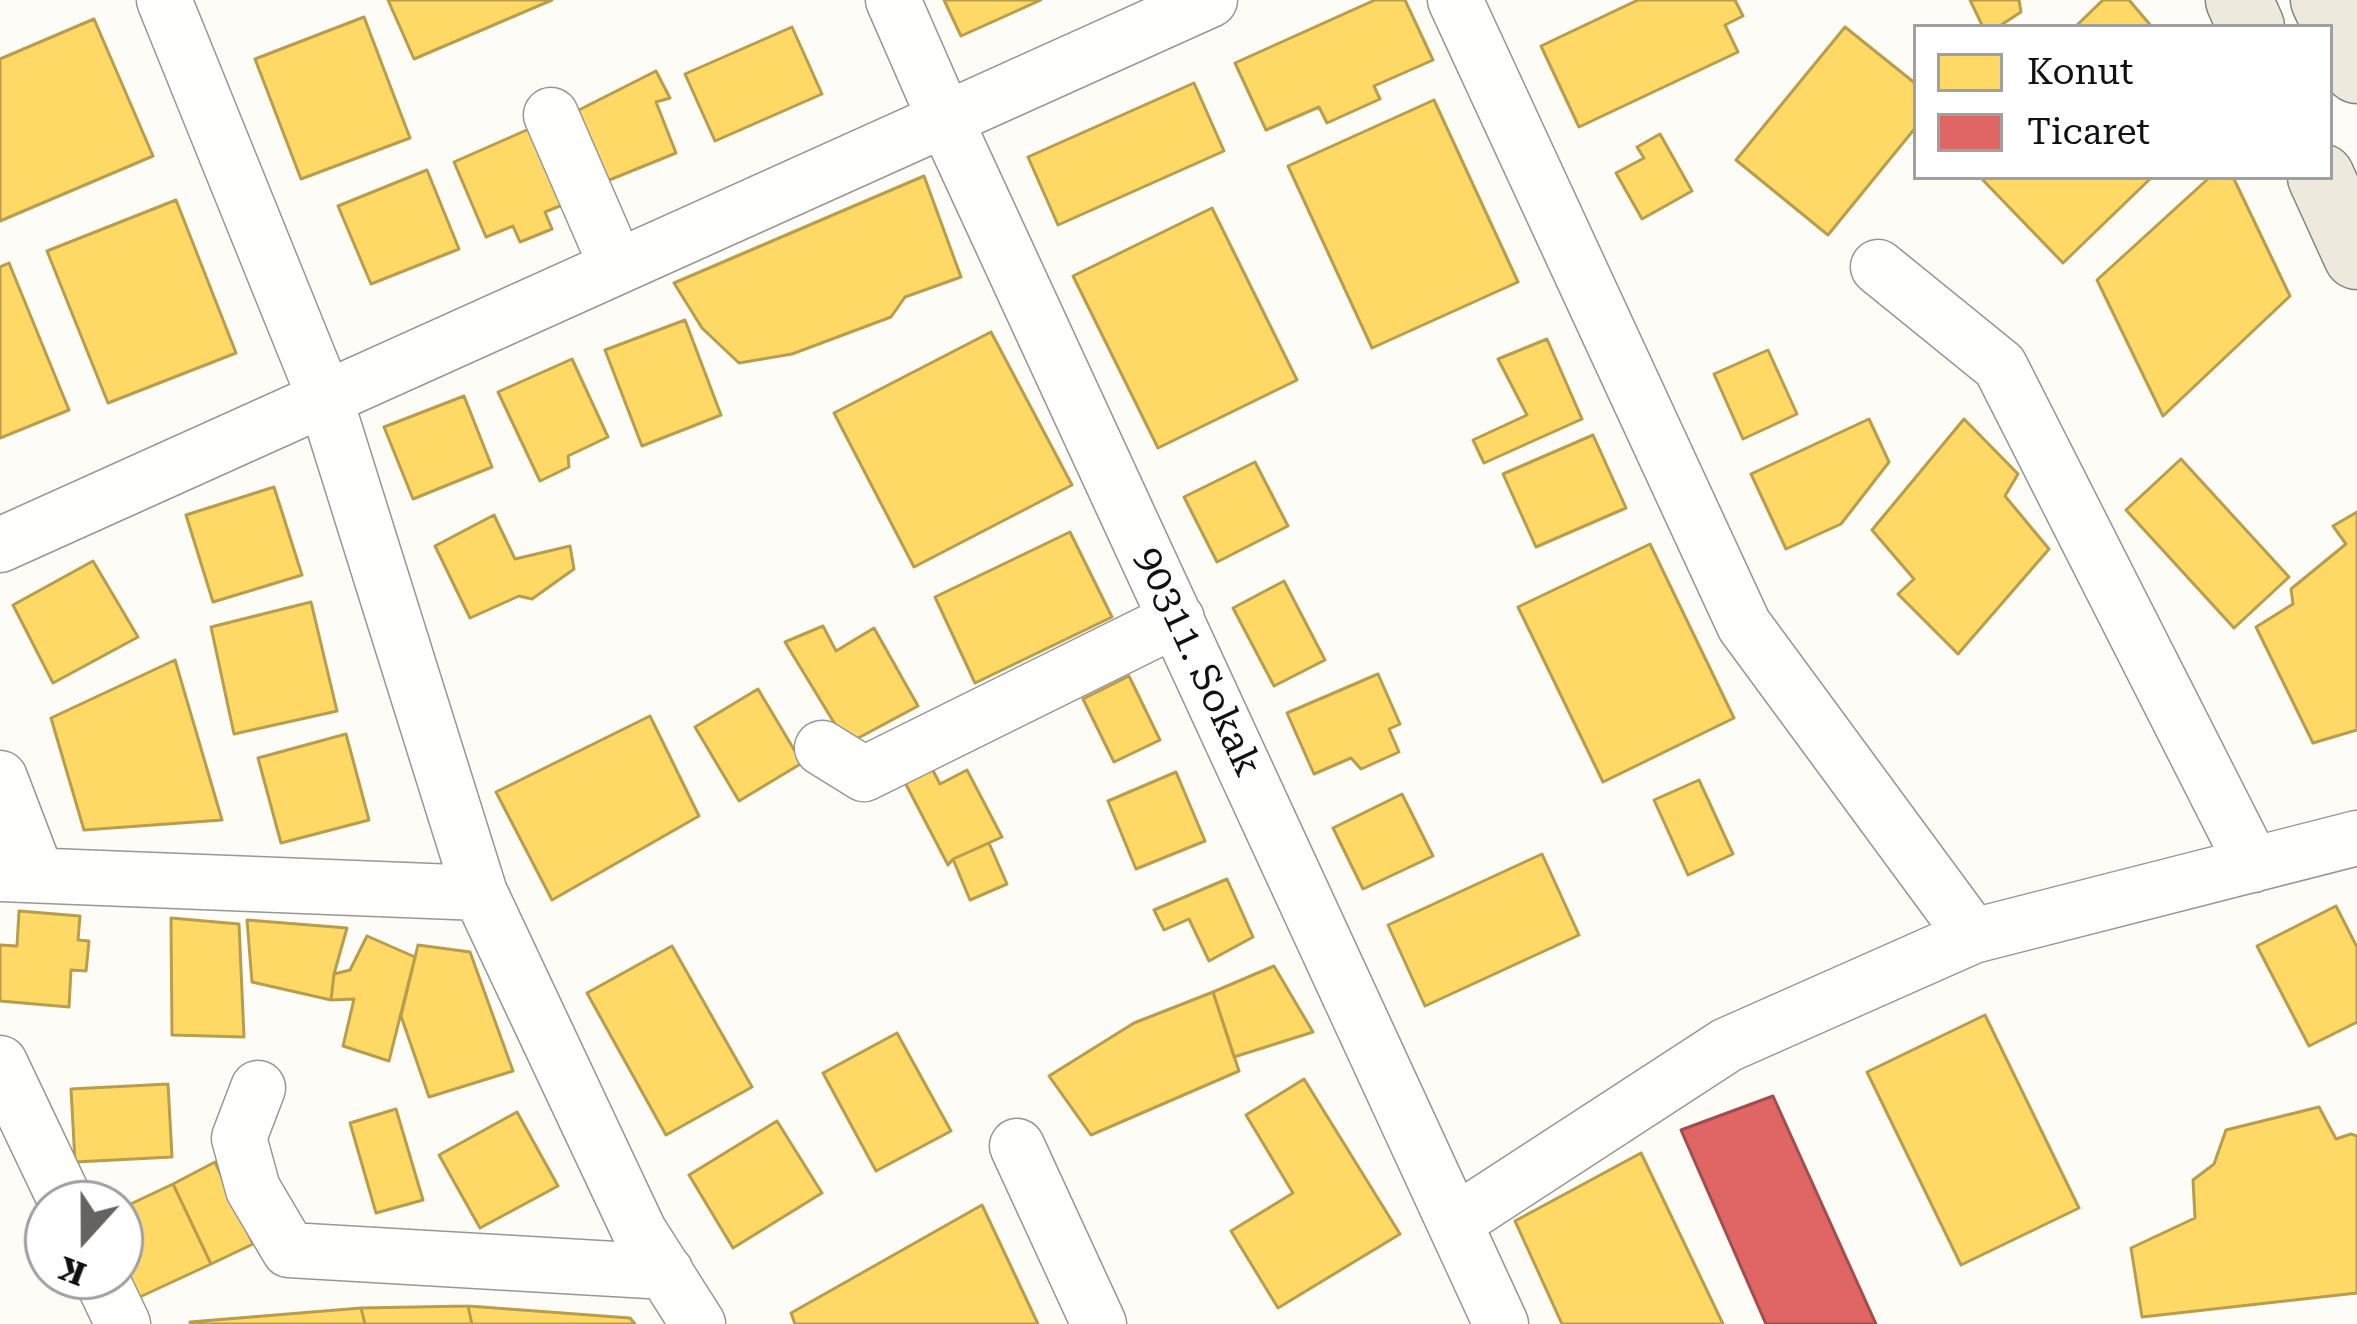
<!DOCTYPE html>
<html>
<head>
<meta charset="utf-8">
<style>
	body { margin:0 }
	#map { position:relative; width:2357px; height:1324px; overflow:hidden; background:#fdfcf7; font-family:"Roboto Serif",serif }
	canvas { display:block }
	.legend { position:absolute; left:1913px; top:24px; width:420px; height:156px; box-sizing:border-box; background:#fff; border:3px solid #a0a0a0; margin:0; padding:15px 21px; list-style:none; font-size:36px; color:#111 }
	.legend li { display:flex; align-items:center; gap:24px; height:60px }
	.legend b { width:60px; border:3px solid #a0a0a0 }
	.north { position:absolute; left:24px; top:1180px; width:120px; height:120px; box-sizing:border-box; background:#fff; border:3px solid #a0a0a0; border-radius:50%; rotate:201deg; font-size:33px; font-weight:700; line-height:48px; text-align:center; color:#111 }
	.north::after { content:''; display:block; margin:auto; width:42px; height:54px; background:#646362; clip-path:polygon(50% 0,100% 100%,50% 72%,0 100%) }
</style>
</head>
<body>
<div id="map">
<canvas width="2357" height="1324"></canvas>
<ul class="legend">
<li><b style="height:33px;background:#ffd966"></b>Konut</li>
<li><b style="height:33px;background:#e06666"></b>Ticaret</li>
</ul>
<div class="north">K</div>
</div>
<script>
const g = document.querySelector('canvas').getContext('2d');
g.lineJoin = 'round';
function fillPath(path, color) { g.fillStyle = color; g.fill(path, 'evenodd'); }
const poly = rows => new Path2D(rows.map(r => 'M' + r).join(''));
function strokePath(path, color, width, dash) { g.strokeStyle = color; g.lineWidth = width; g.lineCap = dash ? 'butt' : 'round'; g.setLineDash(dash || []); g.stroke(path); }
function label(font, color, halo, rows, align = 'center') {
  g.font = font + ' "Roboto Serif",serif'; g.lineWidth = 12; g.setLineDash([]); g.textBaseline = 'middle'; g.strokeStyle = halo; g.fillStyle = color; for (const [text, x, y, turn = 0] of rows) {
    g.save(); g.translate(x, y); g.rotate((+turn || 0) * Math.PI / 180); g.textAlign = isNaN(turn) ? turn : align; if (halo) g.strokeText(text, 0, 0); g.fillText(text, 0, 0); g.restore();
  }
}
const homes = poly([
	[388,0,552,0,414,59,388,0],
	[944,0,1041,0,961,36,944,0],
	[1375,0,1405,0,1433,60,1374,86,1380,99,1327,123,1319,107,1266,130,1235,63,1375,0],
	[1638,0,1735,0,1743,16,1725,25,1738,52,1579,127,1541,46,1638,0],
	[1970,0,2019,0,2021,12,1998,27,1983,27,1970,0],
	[2103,0,2129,0,2152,27,2075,27,2103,0],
	[364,17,410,138,301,179,255,59,364,17],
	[94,19,153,156,0,221,0,59,94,19],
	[792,27,822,94,715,141,685,74,792,27],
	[1845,27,1916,84,1916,127,1828,235,1736,160,1845,27],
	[656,71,670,98,656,102,676,153,597,185,571,114,656,71],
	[1194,83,1224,151,1058,225,1028,157,1194,83],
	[1434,100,1518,282,1372,348,1288,166,1434,100],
	[529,129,562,205,545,212,552,229,520,242,513,226,486,237,454,162,529,129],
	[1660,134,1692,191,1642,219,1616,173,1644,158,1637,147,1660,134],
	[427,170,459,249,371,284,338,206,427,170],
	[924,176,961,277,905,297,891,317,792,354,739,363,702,328,674,283,924,176],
	[1980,177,2152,177,2063,263,1980,177],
	[2210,177,2233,177,2290,296,2163,416,2097,280,2210,177],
	[176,200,236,353,108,403,47,251,176,200],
	[1212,208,1297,380,1158,448,1073,276,1212,208],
	[9,263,69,410,0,438,0,267,9,263],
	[685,320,721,415,642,446,605,350,685,320],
	[991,332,1072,485,914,567,834,413,991,332],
	[1547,339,1582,419,1484,463,1473,440,1527,415,1498,359,1547,339],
	[1768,350,1797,414,1743,439,1714,374,1768,350],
	[572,359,608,437,568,456,569,467,540,481,498,392,572,359],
	[464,396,492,467,413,499,384,427,464,396],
	[1869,419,1889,462,1841,524,1786,549,1751,474,1869,419],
	[1964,419,2018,474,2005,496,2049,549,1958,654,1898,594,1914,579,1872,530,1964,419],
	[1593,435,1626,508,1536,547,1503,474,1593,435],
	[2181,459,2289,577,2234,628,2126,510,2181,459],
	[1255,462,1288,526,1217,562,1184,497,1255,462],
	[274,487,302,575,213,602,186,515,274,487],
	[2357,512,2357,730,2313,743,2256,627,2293,604,2291,589,2346,544,2333,526,2357,512],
	[494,515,515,559,570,546,574,569,532,599,519,596,470,618,435,546,494,515],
	[1070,532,1112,617,975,683,935,597,1070,532],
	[1650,544,1734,718,1603,782,1518,607,1650,544],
	[93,561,138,637,53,683,13,605,93,561],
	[1284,581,1325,660,1274,686,1233,608,1284,581],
	[311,602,337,711,234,734,211,627,311,602],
	[823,626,836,651,874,628,918,706,847,744,785,642,823,626],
	[175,660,222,820,84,830,51,718,175,660],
	[1378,674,1400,724,1389,729,1399,752,1361,769,1351,758,1314,774,1287,713,1378,674],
	[1129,676,1160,740,1114,762,1083,699,1129,676],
	[758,689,802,763,739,801,695,727,758,689],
	[650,716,699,816,552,900,496,792,650,716],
	[346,734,369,820,281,843,258,758,346,734],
	[927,759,940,784,967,770,1002,837,953,859,948,865,900,773,927,759],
	[1176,772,1205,841,1136,869,1108,801,1176,772],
	[1699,780,1733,854,1688,875,1654,800,1699,780],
	[1402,794,1433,856,1363,889,1333,828,1402,794],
	[989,843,1007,884,970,900,953,859,989,843],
	[1542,854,1579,935,1425,1006,1388,925,1542,854],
	[1227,879,1253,937,1209,961,1189,919,1164,930,1154,910,1227,879],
	[2336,906,2357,947,2357,1022,2309,1046,2257,946,2336,906],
	[19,911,80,916,78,940,89,941,86,971,71,970,69,1007,0,1001,0,945,17,946,19,911],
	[171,918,239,924,244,1037,172,1035,171,918],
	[247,920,347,928,334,974,331,1000,252,982,247,920],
	[367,936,415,957,389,1061,343,1046,354,999,331,1000,334,974,350,970,367,936],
	[418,945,470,952,513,1071,429,1097,401,1016,418,945],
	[672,946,752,1087,666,1135,587,993,672,946],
	[1274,966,1313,1032,1234,1057,1213,992,1274,966],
	[1213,992,1239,1071,1091,1135,1049,1076,1134,1023,1213,992],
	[1985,1015,2079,1208,1961,1265,1867,1072,1985,1015],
	[897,1033,951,1131,876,1171,823,1073,897,1033],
	[1304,1079,1400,1234,1278,1308,1231,1231,1293,1193,1246,1115,1304,1079],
	[168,1084,172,1157,75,1162,71,1089,168,1084],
	[2319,1107,2336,1139,2351,1134,2357,1136,2357,1293,2142,1317,2131,1248,2195,1218,2193,1180,2214,1164,2226,1130,2319,1107],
	[396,1109,423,1200,376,1213,350,1123,396,1109],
	[517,1112,558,1186,480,1228,439,1155,517,1112],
	[777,1121,822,1193,733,1248,689,1175,777,1121],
	[1641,1153,1723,1324,1562,1324,1515,1221,1641,1153],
	[215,1162,253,1244,211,1264,173,1184,215,1162],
	[173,1184,211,1264,129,1302,120,1276,120,1209,173,1184],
	[982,1205,1038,1324,795,1324,791,1313,982,1205],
	[468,1306,472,1324,365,1324,361,1308,468,1306],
	[468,1306,630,1318,635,1324,472,1324,468,1306],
	[361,1308,365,1324,191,1324,190,1322,361,1308]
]);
fillPath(homes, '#ffd966');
strokePath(homes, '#b89d4c', 3);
const shops = poly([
	[1773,1096,1876,1324,1766,1324,1681,1130,1773,1096]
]);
fillPath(shops, '#e06666');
strokePath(shops, '#a24c4c', 3);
const minor = poly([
	[164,0,325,398,480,893,639,1231,698,1324],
	[893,0,945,119,1501,1324],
	[1455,0,1744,625,1973,936],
	[551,115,617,267],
	[1878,267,2000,366,2253,865],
	[0,545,1210,0],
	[822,748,864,774,1177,619],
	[0,778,37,875],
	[0,874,480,893],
	[0,1063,67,1204],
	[258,1088,239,1138,253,1189,289,1250,666,1272],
	[1017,1146,1099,1324],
	[1455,1222,1727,1045,1973,936,2357,838],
	[100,1276,123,1324]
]);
const major = poly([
	[2239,0,2251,27],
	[2324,0,2357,70],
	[2321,177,2357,256]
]);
strokePath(minor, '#979795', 57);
strokePath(major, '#858482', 69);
strokePath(minor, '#fffffe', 54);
strokePath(major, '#ede9dc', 66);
label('39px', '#111', '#fff', [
	["90311. Sokak",1197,662,65]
]);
</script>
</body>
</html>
